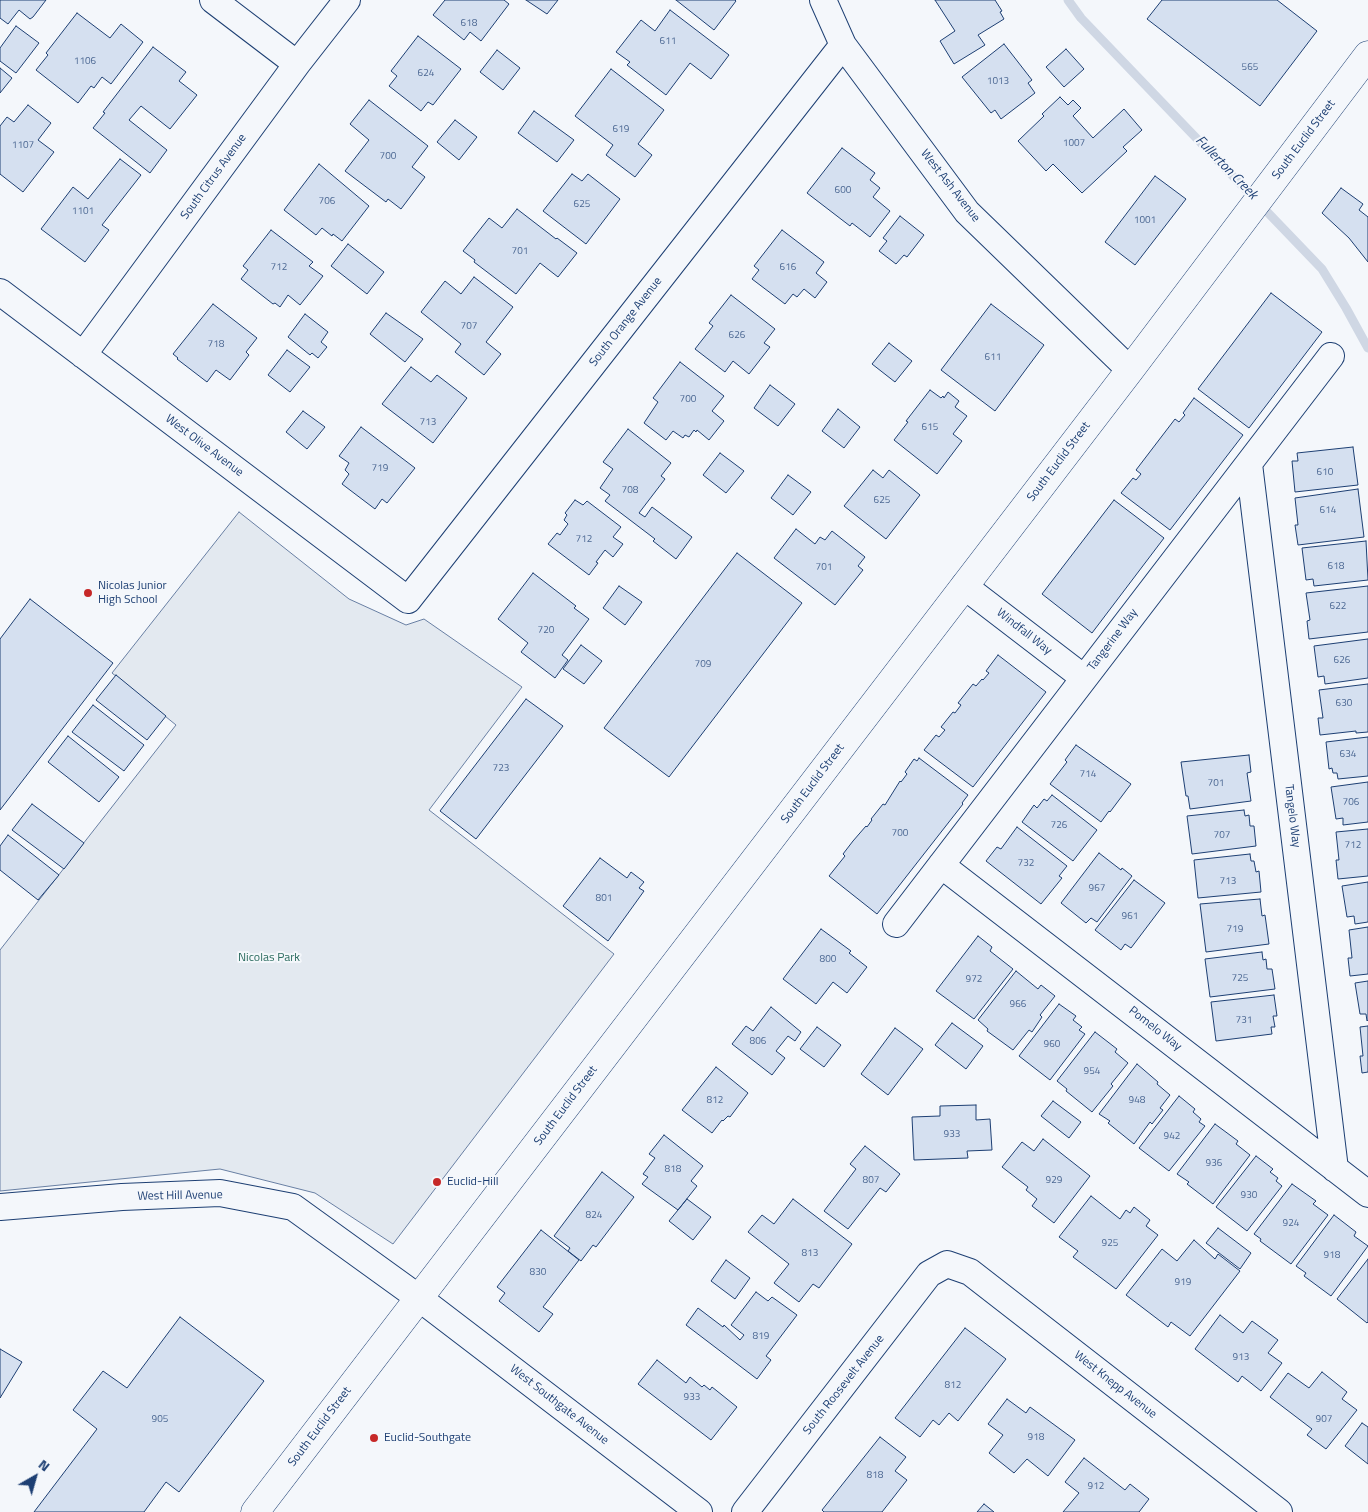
<!DOCTYPE html>
<html>
<head>
<meta charset="utf-8">
<style>
	body { margin:0 }
	#map { position:relative; width:1368px; height:1512px; overflow:hidden; background:#f4f7fb; font-family:"Titillium Web",sans-serif }
	canvas { display:block }
	.north { position:absolute; left:10px; top:1452px; width:50px; height:50px; -webkit-text-stroke:4px #f4f7fb; paint-order:stroke; rotate:38deg; font-size:14px; font-weight:700; line-height:20px; text-align:center; color:#1d3f73 }
	.north::after { content:''; display:block; margin:auto; width:18px; height:22px; background:#1d3f73; clip-path:polygon(50% 0,100% 100%,50% 72%,0 100%) }
</style>
</head>
<body>
<div id="map">
<canvas width="1368" height="1512"></canvas>
<div class="north">N</div>
</div>
<script>
const g = document.querySelector('canvas').getContext('2d');
g.lineJoin = 'round';
function fillPath(path, color) { g.fillStyle = color; g.fill(path, 'evenodd'); }
const poly = rows => new Path2D(rows.map(r => 'M' + r).join(''));
function strokePath(path, color, width, dash) { g.strokeStyle = color; g.lineWidth = width; g.lineCap = dash ? 'butt' : 'round'; g.setLineDash(dash || []); g.stroke(path); }
function label(font, color, halo, rows, align = 'center') {
  g.font = font + ' "Titillium Web",sans-serif'; g.lineWidth = 4; g.setLineDash([]); g.textBaseline = 'middle'; g.strokeStyle = halo; g.fillStyle = color; for (const [text, x, y, turn = 0] of rows) {
    g.save(); g.translate(x, y); g.rotate((+turn || 0) * Math.PI / 180); g.textAlign = isNaN(turn) ? turn : align; if (halo) g.strokeText(text, 0, 0); g.fillText(text, 0, 0); g.restore();
  }
}
const green = poly([
	[239,512,349,599,406,625,424,619,522,687,429,810,614,954,393,1244,315,1193,220,1169,0,1191,0,950,176,725,112,673,239,512]
]);
fillPath(green, '#e3e9f0');
strokePath(green, '#687fa3', 1);
strokePath(poly([
	[1068,0,1081,18,1322,269,1346,308,1368,348]
]), '#cfd7e4', 9);
const building = poly([
	[0,0,46,0,33,17,30,19,19,10,8,24,0,18,0,0],
	[445,0,504,0,509,4,481,41,470,32,464,40,433,15,445,0],
	[526,0,558,0,547,14,526,0],
	[676,0,735,0,736,1,714,30,676,0],
	[935,0,995,0,1002,11,1000,12,1004,19,978,35,985,45,954,64,940,41,955,31,935,0],
	[1162,0,1277,0,1317,31,1260,106,1147,19,1162,0],
	[670,10,729,55,711,79,690,63,666,95,627,65,630,62,616,52,641,20,655,31,670,10],
	[77,13,110,38,121,24,143,42,111,84,102,77,94,88,91,86,78,103,36,70,48,55,46,53,77,13],
	[16,26,39,43,16,73,0,61,0,48,16,26],
	[418,36,461,69,433,105,428,102,421,111,389,86,397,76,391,71,418,36],
	[1004,44,1032,80,1028,83,1035,93,1001,119,995,110,991,113,962,77,1004,44],
	[153,47,186,72,179,81,197,95,170,129,141,106,129,120,167,150,150,173,93,128,105,113,103,112,153,47],
	[1066,49,1084,69,1064,87,1046,67,1066,49],
	[497,50,520,68,503,90,480,72,497,50],
	[0,68,12,78,0,93,0,68],
	[611,69,664,110,638,144,652,155,635,177,606,155,613,145,575,116,611,69],
	[1060,97,1068,105,1073,100,1081,108,1073,116,1093,138,1124,109,1142,130,1123,147,1127,151,1082,193,1053,164,1046,171,1018,141,1044,116,1042,114,1060,97],
	[369,100,428,146,412,167,425,177,401,209,388,199,386,202,345,171,369,140,350,124,369,100],
	[28,105,51,123,38,140,54,152,23,192,0,174,0,126,7,117,14,122,28,105],
	[534,111,574,140,557,162,518,133,534,111],
	[455,120,477,137,459,160,437,142,455,120],
	[842,148,875,173,870,180,880,188,873,197,890,211,870,237,852,223,850,226,807,193,842,148],
	[120,159,141,175,102,225,109,230,85,262,41,229,73,187,88,199,120,159],
	[319,164,369,206,342,241,333,234,332,236,322,228,316,235,284,210,319,164],
	[572,174,582,181,588,174,620,199,586,244,543,211,572,174],
	[1155,176,1186,199,1135,265,1105,242,1155,176],
	[1341,188,1363,204,1359,210,1368,217,1368,262,1349,238,1322,213,1341,188],
	[517,209,556,239,557,238,577,253,558,277,540,263,516,294,474,262,475,260,463,251,489,218,502,228,517,209],
	[900,216,924,235,907,257,904,255,896,264,879,251,887,241,883,238,900,216],
	[271,230,313,262,309,266,323,276,300,305,288,295,280,307,275,303,273,304,241,279,248,270,243,266,271,230],
	[782,230,824,262,816,273,827,282,815,298,804,289,797,297,793,294,785,304,752,279,759,270,754,266,782,230],
	[348,244,384,272,367,294,331,266,348,244],
	[474,277,513,307,486,342,501,354,484,375,455,352,461,344,421,312,445,281,461,294,474,277],
	[1271,293,1322,332,1249,428,1198,389,1271,293],
	[731,295,775,329,764,343,770,347,749,374,733,361,725,372,695,349,713,326,709,323,731,295],
	[213,304,257,338,246,352,249,355,230,380,216,370,207,382,177,359,178,358,173,354,213,304],
	[991,304,1044,345,995,411,941,370,991,304],
	[386,313,423,339,405,362,370,334,386,313],
	[305,314,328,332,321,342,327,347,318,358,312,353,310,355,288,337,305,314],
	[889,343,912,361,895,382,872,364,889,343],
	[287,350,310,367,290,392,268,375,287,350],
	[680,362,724,396,712,411,724,421,709,440,697,430,696,432,694,430,689,437,685,435,683,438,673,431,666,440,644,423,658,402,653,398,680,362],
	[411,367,431,382,437,375,467,398,433,443,382,404,411,367],
	[770,385,795,404,778,426,754,408,770,385],
	[930,390,941,398,943,396,944,398,948,392,959,401,955,407,967,416,953,434,962,441,937,474,894,440,908,422,906,421,930,390],
	[1194,398,1243,435,1170,530,1121,493,1133,478,1136,480,1141,474,1136,470,1175,419,1179,422,1185,415,1183,413,1194,398],
	[838,409,860,427,844,448,822,431,838,409],
	[303,411,325,427,307,449,286,432,303,411],
	[361,427,415,468,387,503,382,499,375,509,342,484,349,474,345,470,349,463,339,456,361,427],
	[628,429,671,463,661,476,665,479,639,513,645,517,652,507,692,537,676,559,653,541,655,539,605,501,610,495,600,488,613,469,603,462,628,429],
	[1353,447,1358,485,1295,492,1292,461,1298,461,1297,453,1353,447],
	[720,453,744,471,726,493,703,475,720,453],
	[873,470,883,478,889,470,920,495,886,539,844,506,873,470],
	[788,475,811,492,793,515,771,498,788,475],
	[1358,489,1364,537,1298,545,1295,525,1298,525,1295,498,1358,489],
	[575,500,583,505,587,501,621,527,613,537,623,544,613,557,605,550,596,562,598,563,589,575,548,544,557,533,560,535,568,524,564,520,567,515,565,513,575,500],
	[1114,500,1164,538,1092,633,1042,594,1114,500],
	[796,529,815,544,820,537,825,540,832,531,865,557,858,566,863,570,835,605,774,558,796,529],
	[1366,541,1368,580,1314,586,1313,579,1306,580,1302,548,1366,541],
	[737,553,802,603,669,777,604,728,737,553],
	[533,573,576,606,574,608,589,619,562,655,568,660,555,678,521,652,528,643,498,619,533,573],
	[619,586,642,602,625,625,603,608,619,586],
	[1368,586,1368,632,1309,639,1307,621,1310,620,1306,593,1368,586],
	[30,599,113,663,0,810,0,639,30,599],
	[1368,639,1368,678,1325,684,1324,676,1318,677,1314,646,1368,639],
	[581,645,602,661,584,684,563,669,581,645],
	[998,655,1046,692,973,787,924,750,936,735,939,737,945,730,941,727,953,712,955,713,961,705,958,703,973,684,976,686,982,679,983,680,989,673,986,671,998,655],
	[116,675,166,716,147,740,96,700,116,675],
	[1368,684,1368,732,1356,733,1356,731,1320,735,1318,718,1323,718,1319,690,1368,684],
	[526,699,563,726,476,839,440,811,526,699],
	[93,705,144,745,124,771,72,732,93,705],
	[68,736,119,777,99,802,48,762,68,736],
	[1368,737,1368,776,1338,779,1337,773,1333,773,1332,768,1329,769,1326,742,1368,737],
	[1076,745,1131,784,1110,812,1109,811,1101,822,1050,784,1067,762,1065,760,1076,745],
	[1249,755,1251,772,1247,773,1251,801,1190,809,1188,796,1186,796,1181,762,1249,755],
	[919,758,968,795,962,803,963,804,877,914,829,876,845,856,843,854,853,841,866,826,867,827,872,820,871,819,883,804,885,805,900,781,901,782,907,774,905,772,914,759,917,761,919,758],
	[1368,782,1368,822,1343,825,1343,818,1336,819,1331,787,1368,782],
	[1052,795,1097,830,1073,861,1022,822,1034,805,1037,808,1044,799,1047,801,1052,795],
	[32,804,84,843,64,869,12,830,32,804],
	[1244,810,1245,816,1249,815,1250,826,1254,826,1256,846,1192,854,1187,816,1244,810],
	[1017,827,1067,866,1059,876,1062,878,1041,904,986,861,997,847,1001,849,1017,827],
	[1368,829,1368,876,1338,879,1336,860,1339,860,1336,832,1368,829],
	[8,835,59,875,38,900,0,870,0,846,8,835],
	[1099,853,1121,870,1122,868,1132,876,1097,922,1091,918,1086,923,1061,903,1099,853],
	[1250,854,1251,861,1254,861,1256,872,1259,871,1261,892,1198,898,1194,860,1250,854],
	[600,858,627,878,631,872,644,882,639,888,644,891,608,941,563,906,600,858],
	[1134,880,1165,903,1131,948,1125,944,1121,950,1095,930,1134,880],
	[1368,882,1368,922,1355,924,1354,916,1347,917,1342,886,1368,882],
	[1260,899,1262,916,1265,915,1269,944,1206,952,1200,904,1260,899],
	[1368,927,1368,974,1350,976,1348,958,1352,958,1349,930,1368,927],
	[821,929,851,951,849,953,867,967,847,993,833,982,816,1004,783,979,821,929],
	[978,936,992,947,990,951,1013,969,974,1019,936,991,978,936],
	[1262,952,1263,960,1266,959,1267,969,1272,969,1275,989,1210,997,1205,959,1262,952],
	[1016,971,1038,989,1041,985,1055,996,1040,1015,1042,1017,1032,1032,1029,1030,1013,1050,987,1031,988,1029,978,1020,1016,971],
	[1368,981,1368,1020,1367,1021,1366,1014,1360,1014,1355,983,1368,981],
	[1274,995,1277,1016,1273,1016,1275,1027,1271,1027,1272,1034,1216,1041,1211,1002,1274,995],
	[1059,1004,1076,1016,1073,1020,1082,1027,1079,1030,1085,1034,1050,1080,1019,1056,1059,1004],
	[771,1007,801,1032,795,1041,788,1036,776,1051,785,1058,772,1075,732,1044,746,1026,753,1031,771,1007],
	[952,1023,983,1046,966,1069,935,1045,952,1023],
	[1368,1026,1368,1072,1362,1073,1360,1056,1363,1056,1360,1027,1368,1026],
	[817,1027,841,1045,824,1067,800,1049,817,1027],
	[895,1028,923,1049,888,1095,861,1074,895,1028],
	[1095,1032,1117,1049,1115,1052,1128,1063,1111,1084,1113,1086,1092,1112,1066,1091,1067,1089,1057,1081,1095,1032],
	[1137,1064,1158,1082,1157,1084,1170,1095,1160,1108,1163,1110,1152,1124,1150,1122,1134,1144,1108,1123,1110,1121,1099,1114,1137,1064],
	[716,1067,748,1093,730,1117,728,1116,723,1121,722,1120,712,1133,682,1110,716,1067],
	[1179,1096,1195,1109,1193,1112,1201,1119,1199,1122,1205,1126,1169,1171,1139,1148,1179,1096],
	[1053,1101,1081,1122,1069,1138,1041,1116,1053,1101],
	[976,1105,976,1120,990,1119,992,1150,967,1151,968,1158,914,1160,912,1117,940,1116,940,1106,976,1105],
	[1215,1124,1238,1141,1236,1144,1250,1155,1213,1204,1187,1184,1189,1182,1177,1174,1215,1124],
	[664,1135,703,1166,691,1181,697,1186,678,1210,642,1184,648,1177,643,1174,655,1158,649,1154,664,1135],
	[1043,1139,1090,1176,1054,1223,1032,1206,1037,1199,1026,1190,1028,1187,1002,1167,1022,1142,1034,1151,1043,1139],
	[865,1146,900,1174,886,1192,880,1188,848,1229,824,1211,856,1169,850,1164,865,1146],
	[1256,1156,1273,1169,1270,1172,1278,1178,1276,1181,1282,1186,1247,1231,1216,1207,1256,1156],
	[602,1172,634,1197,596,1247,593,1245,581,1261,568,1251,570,1248,554,1236,602,1172],
	[1292,1184,1316,1201,1313,1204,1328,1215,1291,1264,1260,1241,1261,1239,1254,1234,1292,1184],
	[1091,1196,1120,1219,1126,1210,1130,1213,1134,1207,1150,1220,1146,1226,1158,1235,1116,1289,1073,1257,1078,1251,1059,1237,1091,1196],
	[687,1199,711,1217,693,1240,669,1221,687,1199],
	[793,1199,852,1244,819,1288,813,1284,799,1302,774,1283,789,1264,748,1232,762,1215,774,1224,793,1199],
	[1334,1215,1356,1232,1354,1236,1368,1246,1331,1296,1304,1276,1306,1273,1296,1266,1334,1215],
	[1218,1228,1251,1253,1240,1269,1206,1243,1218,1228],
	[541,1230,579,1260,543,1307,553,1314,539,1332,499,1301,505,1293,497,1287,541,1230],
	[1194,1240,1215,1259,1218,1254,1240,1271,1190,1336,1171,1322,1168,1327,1126,1295,1162,1249,1177,1261,1194,1240],
	[1368,1259,1368,1322,1367,1323,1337,1299,1368,1259],
	[726,1260,750,1278,735,1299,711,1281,726,1260],
	[756,1292,768,1301,772,1297,797,1315,766,1356,771,1360,757,1379,686,1325,698,1308,723,1327,724,1325,740,1340,744,1335,731,1325,756,1292],
	[1220,1315,1243,1333,1252,1321,1278,1340,1268,1353,1282,1363,1261,1391,1242,1376,1238,1382,1195,1349,1220,1315],
	[180,1317,264,1381,179,1492,166,1482,144,1512,34,1512,97,1429,73,1410,103,1371,127,1388,180,1317],
	[965,1328,1006,1359,958,1421,949,1413,939,1425,933,1420,920,1437,895,1418,965,1328],
	[0,1349,22,1362,0,1398,0,1349],
	[657,1360,686,1383,690,1377,702,1387,704,1385,710,1390,712,1387,737,1407,711,1440,638,1384,657,1360],
	[1322,1372,1347,1392,1342,1399,1357,1410,1326,1449,1307,1435,1312,1429,1270,1397,1288,1373,1309,1388,1322,1372],
	[1007,1399,1026,1413,1030,1407,1075,1440,1048,1476,1027,1459,1014,1473,989,1453,1003,1435,988,1424,1007,1399],
	[1362,1423,1368,1427,1368,1464,1345,1446,1362,1423],
	[880,1437,906,1457,895,1471,907,1480,882,1512,824,1512,822,1510,880,1437],
	[1084,1458,1125,1490,1130,1484,1149,1499,1139,1512,1063,1512,1079,1493,1065,1482,1084,1458],
	[984,1504,994,1512,977,1512,984,1504]
]);
fillPath(building, '#d5e0f0');
strokePath(building, '#1d3f73', 1);
const street = poly([
	[213,0,297,64],
	[823,0,843,45,967,212,1130,370],
	[0,292,408,600,843,45],
	[83,355,297,64,347,0],
	[1249,464,1335,1169],
	[964,586,1084,678],
	[941,865,1368,1194],
	[896,924,1331,356],
	[0,1207,122,1197,220,1193,293,1207,419,1298,699,1512],
	[745,1512,929,1274,947,1264,970,1272,1279,1512]
]);
const secondary = poly([
	[255,1512,1130,370,1368,55]
]);
strokePath(street, '#1d3f73', 28);
strokePath(secondary, '#1d3f73', 29);
strokePath(street, '#f4f7fb', 26);
strokePath(secondary, '#f4f7fb', 28);
for (const [x, y, r, color] of [
	[88,593,5,"#c62828"],
	[437,1182,5,"#c62828"],
	[374,1438,5,"#c62828"]
]) { const dot = new Path2D(); dot.arc(x, y, r, 0, 2 * Math.PI); g.fillStyle = color; g.fill(dot); strokePath(dot, '#f4f7fb', 2); }
label('10px', '#4b6792', null, [
	["618",469,24],
	["611",668,42],
	["1106",85,62],
	["565",1250,68],
	["624",426,74],
	["1013",998,82],
	["619",621,130],
	["1007",1074,144],
	["1107",23,146],
	["700",388,157],
	["600",843,191],
	["706",327,202],
	["625",582,205],
	["1101",83,212],
	["1001",1145,221],
	["701",520,252],
	["712",279,268],
	["616",788,268],
	["707",469,327],
	["626",737,336],
	["718",216,345],
	["611",993,358],
	["700",688,400],
	["713",428,423],
	["615",930,428],
	["719",380,469],
	["610",1325,473],
	["708",630,491],
	["625",882,501],
	["614",1328,511],
	["712",584,540],
	["618",1336,567],
	["701",824,568],
	["622",1338,607],
	["720",546,631],
	["626",1342,661],
	["709",703,665],
	["630",1344,704],
	["634",1348,755],
	["723",501,769],
	["714",1088,775],
	["701",1216,784],
	["706",1351,803],
	["726",1059,826],
	["700",900,834],
	["707",1222,836],
	["712",1353,846],
	["732",1026,864],
	["713",1228,882],
	["967",1097,889],
	["801",604,899],
	["961",1130,917],
	["719",1235,930],
	["800",828,960],
	["725",1240,979],
	["972",974,980],
	["966",1018,1005],
	["731",1244,1021],
	["806",758,1042],
	["960",1052,1045],
	["954",1092,1072],
	["812",715,1101],
	["948",1137,1101],
	["933",952,1135],
	["942",1172,1137],
	["936",1214,1164],
	["818",673,1170],
	["807",871,1181],
	["929",1054,1181],
	["930",1249,1196],
	["824",594,1216],
	["924",1291,1224],
	["925",1110,1244],
	["813",810,1254],
	["918",1332,1256],
	["830",538,1273],
	["919",1183,1283],
	["819",761,1337],
	["913",1241,1358],
	["812",953,1386],
	["933",692,1398],
	["905",160,1420],
	["907",1324,1420],
	["918",1036,1438],
	["818",875,1476],
	["912",1096,1487]
]);
label('12px', '#1d3f73', '#f4f7fb', [
	["South Euclid Street",1304,140,-53],
	["South Citrus Avenue",214,177,-54],
	["West Ash Avenue",950,186,52],
	["South Orange Avenue",626,322,-52],
	["West Olive Avenue",204,446,37],
	["South Euclid Street",1059,462,-53],
	["Windfall Way",1024,632,38],
	["Tangerine Way",1113,640,-53],
	["South Euclid Street",813,784,-53],
	["Tangelo Way",1292,816,83],
	["Pomelo Way",1155,1029,38],
	["South Euclid Street",566,1106,-53],
	["West Hill Avenue",180,1196,-1],
	["South Roosevelt Avenue",844,1385,-52],
	["West Knepp Avenue",1115,1385,38],
	["West Southgate Avenue",559,1405,38],
	["South Euclid Street",320,1427,-53]
]);
label('12px', '#1d3f73', '#f4f7fb', [
	["Nicolas Junior",98,586],
	["High School",98,600],
	["Euclid-Hill",447,1182],
	["Euclid-Southgate",384,1438]
], 'left');
label('12px', '#2c6c60', '#f4f7fb', [
	["Nicolas Park",269,958]
]);
label('italic 14px', '#1d3f73', '#f4f7fb', [
	["Fullerton Creek",1226,168,46]
]);
</script>
</body>
</html>
